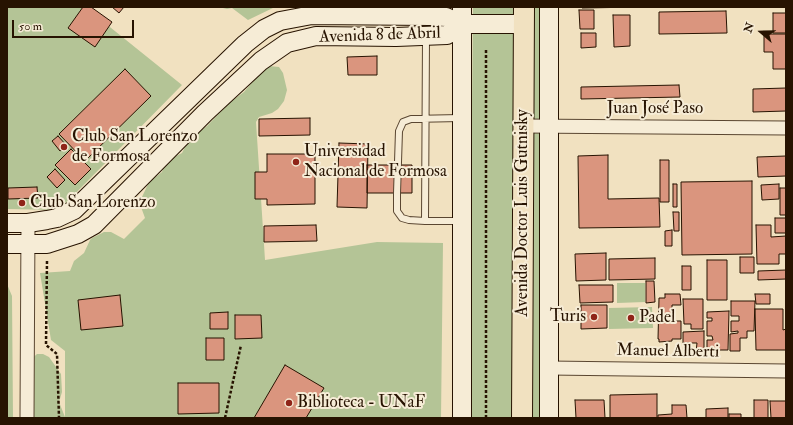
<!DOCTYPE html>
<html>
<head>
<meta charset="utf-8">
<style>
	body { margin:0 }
	#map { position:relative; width:793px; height:425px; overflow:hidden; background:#f1e1c0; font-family:"IM FELL Double Pica",serif }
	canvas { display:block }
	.frame { position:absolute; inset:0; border:8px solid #271301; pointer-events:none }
	.north { position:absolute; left:741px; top:12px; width:40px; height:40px; -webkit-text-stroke:3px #f6ecd6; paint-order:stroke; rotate:290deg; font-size:11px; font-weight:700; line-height:16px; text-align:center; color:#271301 }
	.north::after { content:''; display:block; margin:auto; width:14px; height:18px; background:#271301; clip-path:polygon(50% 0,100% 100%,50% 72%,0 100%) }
	.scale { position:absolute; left:12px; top:20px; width:122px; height:18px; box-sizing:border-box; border:2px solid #271301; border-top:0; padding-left:5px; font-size:12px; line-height:14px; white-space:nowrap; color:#271301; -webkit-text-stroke:3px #f6ecd6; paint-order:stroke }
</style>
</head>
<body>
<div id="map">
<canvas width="793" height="425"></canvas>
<div class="frame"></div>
<div class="north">N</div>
<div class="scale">50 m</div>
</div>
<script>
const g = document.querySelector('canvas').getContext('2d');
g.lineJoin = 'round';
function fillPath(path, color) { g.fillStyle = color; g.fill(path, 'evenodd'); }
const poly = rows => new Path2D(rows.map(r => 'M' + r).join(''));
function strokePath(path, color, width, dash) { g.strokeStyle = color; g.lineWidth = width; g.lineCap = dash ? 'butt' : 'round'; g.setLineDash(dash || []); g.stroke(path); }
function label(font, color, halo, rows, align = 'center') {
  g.font = font + ' "IM FELL Double Pica",serif'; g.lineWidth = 4; g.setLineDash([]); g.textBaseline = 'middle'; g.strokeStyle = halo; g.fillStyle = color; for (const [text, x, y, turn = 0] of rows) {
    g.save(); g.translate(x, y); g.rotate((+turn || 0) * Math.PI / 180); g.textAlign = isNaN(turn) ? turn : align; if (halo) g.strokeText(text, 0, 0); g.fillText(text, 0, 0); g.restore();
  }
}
fillPath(poly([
	[7,7,85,7,182,85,59,210,7,209],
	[219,7,275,7,248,20,232,8,227,9],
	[473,7,544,7,541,418,471,418,471,291,470,289],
	[269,66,279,67,283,73,287,90,284,101,278,109,272,113,259,117,256,122,265,260,377,242,443,243,441,418,27,418,27,363,37,354,43,354,49,357,61,374,62,392,59,402,65,417,65,351,51,340,40,273,70,271,74,261,84,253,90,240,92,238,104,232,111,232,124,239,145,218,141,207,142,197,149,182,162,172,165,163,170,159,182,153,186,145,193,136,207,126,230,102,244,92,263,69],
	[617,283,645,283,645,302,617,303],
	[7,284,12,296,13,418,7,418],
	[652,307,653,328,609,329,609,308]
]), '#b4c496');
const building = poly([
	[83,7,91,7,112,22,95,47,68,28,83,7],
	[112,7,124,7,119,13,112,7],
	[582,7,640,7,582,8,582,7],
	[579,10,594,10,594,29,580,29,579,10],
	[726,11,727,33,659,34,659,12,726,11],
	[773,13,786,13,786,33,773,33,773,13],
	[613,15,630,15,630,46,614,47,613,15],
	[581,33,596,33,596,47,581,48,581,33],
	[764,34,786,34,786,69,773,69,773,52,764,52,764,34],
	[377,56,377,75,348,75,347,57,377,56],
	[125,69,151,96,85,161,59,134,125,69],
	[679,85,680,97,581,99,581,87,679,85],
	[786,88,786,111,753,112,753,89,786,88],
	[310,118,310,135,259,136,259,119,310,118],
	[58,136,67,146,60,151,52,141,58,136],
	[339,143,368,144,367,208,337,207,339,143],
	[71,149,91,169,75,185,55,165,71,149],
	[267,154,315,154,315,204,267,205,267,199,255,199,255,172,267,172,267,154],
	[608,155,608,199,659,198,660,227,579,228,578,156,608,155],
	[786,156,786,176,758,177,757,157,786,156],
	[660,160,669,160,669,202,660,202,660,160],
	[367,165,412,165,412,193,367,193,367,165],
	[55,169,65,180,57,188,47,177,55,169],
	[752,181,752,254,682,255,681,182,752,181],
	[673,184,677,184,677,207,673,207,673,184],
	[779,184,779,199,762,200,761,185,779,184],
	[37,187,38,198,8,199,8,188,37,187],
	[780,188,786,188,786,215,780,215,780,188],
	[673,212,679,212,679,231,674,231,673,212],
	[775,218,786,218,786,233,775,233,775,218],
	[316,225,317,241,264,242,264,226,316,225],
	[756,225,771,225,771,237,786,236,786,254,779,254,779,264,757,264,756,225],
	[672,230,672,246,665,246,665,231,672,230],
	[606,253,606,280,576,281,575,254,606,253],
	[740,257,754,257,754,273,740,273,740,257],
	[786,257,786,279,758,280,758,271,786,270,786,257],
	[655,258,655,279,609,280,609,259,655,258],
	[707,260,727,260,727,300,707,300,707,260],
	[682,266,691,266,691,290,682,290,682,266],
	[646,281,654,281,655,302,646,303,646,281],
	[579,285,613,285,613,302,580,303,579,285],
	[665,294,680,294,681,305,672,305,672,321,681,321,681,339,672,339,672,341,659,342,659,339,658,339,659,298,665,298,665,294],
	[755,294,770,294,770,304,756,304,755,294],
	[120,295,123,326,81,330,78,300,120,295],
	[683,299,703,299,703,329,691,329,691,324,684,324,683,299],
	[731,301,755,301,754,331,747,331,747,338,740,338,740,351,730,351,730,334,738,333,738,331,731,332,731,321,739,321,739,316,731,316,731,301],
	[581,305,607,305,607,328,581,329,581,305],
	[755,309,783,309,783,330,786,329,786,350,756,350,755,309],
	[729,311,728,350,707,350,707,340,713,340,712,336,707,336,707,321,712,321,712,318,707,318,707,312,729,311],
	[228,312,228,329,210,329,210,313,228,312],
	[235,315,261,315,262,338,235,339,235,315],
	[704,331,704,352,696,352,697,343,683,343,683,332,704,331],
	[206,338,224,338,224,360,206,360,206,338],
	[285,365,324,388,306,418,254,418,285,365],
	[178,383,219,383,219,413,178,414,178,383],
	[657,394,657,418,610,418,610,395,657,394],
	[575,400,604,400,605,418,576,418,575,400],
	[754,400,768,400,768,418,754,418,754,400],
	[770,401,786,401,786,418,771,418,770,401],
	[672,405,686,405,687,418,658,418,658,415,672,414,672,405],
	[728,408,728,418,706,418,706,409,728,408],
	[729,414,741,414,741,418,729,418,729,414]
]);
fillPath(building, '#da957e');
strokePath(building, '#271301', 1);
const lane = poly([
	[460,118,411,119,403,122,399,131,397,193,397,211,402,218,409,220,425,221,460,221],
	[425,221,426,37]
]);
const street = poly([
	[524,126,786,128],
	[549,368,786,371],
	[27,418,28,223]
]);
const secondary = poly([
	[7,223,28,223,47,220,57,218,74,210,245,44,264,29,280,21,312,15,430,16,446,17,462,24,524,24],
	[7,244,47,244,78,234,94,225,205,113,261,61,287,43,316,36,396,37,447,35,462,24],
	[462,418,462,7],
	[549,418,549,7]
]);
const primary = poly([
	[522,418,524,7]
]);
strokePath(lane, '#5a4631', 8);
strokePath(street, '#5a4631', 15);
strokePath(secondary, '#271301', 20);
strokePath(primary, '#271301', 22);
strokePath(poly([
	[486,50,486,418],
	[47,261,46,345,57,354,59,418],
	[225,418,241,345]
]), '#271301', 2.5, [3, 2]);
strokePath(lane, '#f6ecd6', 6);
strokePath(street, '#f6ecd6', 13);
strokePath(secondary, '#f6ecd6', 18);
strokePath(primary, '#f1e1c0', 20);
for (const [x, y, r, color] of [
	[64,147,4,"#8f2418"],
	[296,162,4,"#8f2418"],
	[22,203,4,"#8f2418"],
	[594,317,4,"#8f2418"],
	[631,318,4,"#8f2418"],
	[289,403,4,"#8f2418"]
]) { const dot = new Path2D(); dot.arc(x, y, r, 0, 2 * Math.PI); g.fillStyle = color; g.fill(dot); strokePath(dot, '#f6ecd6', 1.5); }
label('17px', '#271301', '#f6ecd6', [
	["Avenida 8 de Abril",380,36,-2],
	["Juan José Paso",655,109],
	["Avenida Doctor Luis Gutnisky",523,213,-90],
	["Manuel Alberti",668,352,1]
]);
label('17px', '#271301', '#f6ecd6', [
	["Club San Lorenzo",72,137],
	["de Formosa",72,157],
	["Universidad",304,152],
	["Nacional de Formosa",304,172],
	["Club San Lorenzo",30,203],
	["Turis",586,317,"right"],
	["Padel",639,318],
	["Biblioteca - UNaF",297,403]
], 'left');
</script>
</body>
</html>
